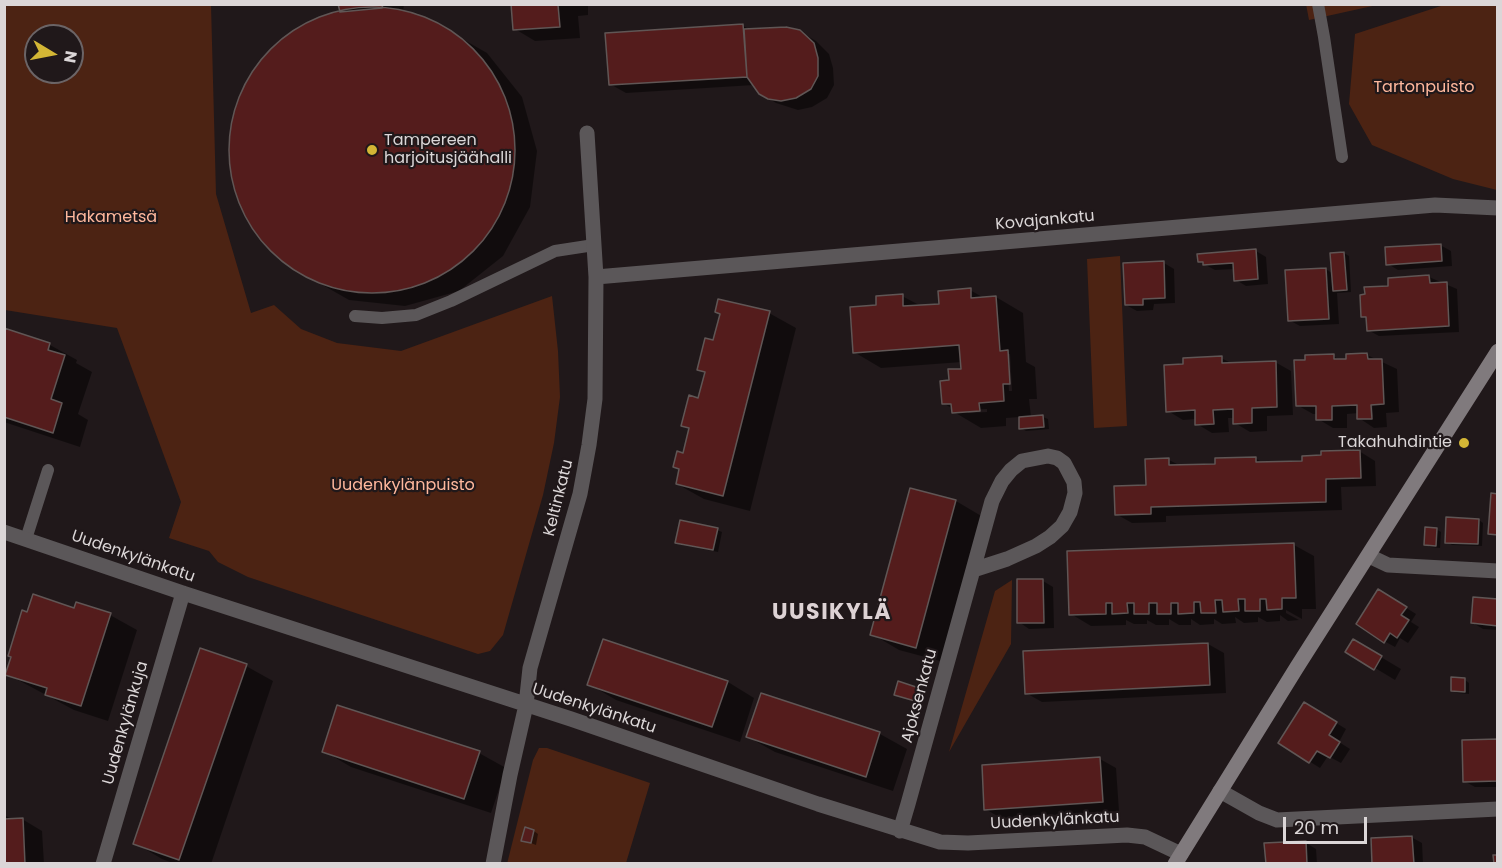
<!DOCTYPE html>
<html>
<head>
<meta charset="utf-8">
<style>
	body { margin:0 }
	#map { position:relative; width:1502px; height:868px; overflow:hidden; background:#20181a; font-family:Poppins,sans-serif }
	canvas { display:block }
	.frame { position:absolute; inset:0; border:6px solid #dbd6d7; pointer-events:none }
	.north { position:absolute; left:24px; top:24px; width:60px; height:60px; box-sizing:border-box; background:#20181a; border:2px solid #6b6466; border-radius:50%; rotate:100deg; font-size:16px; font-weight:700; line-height:24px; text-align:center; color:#dbd6d7 }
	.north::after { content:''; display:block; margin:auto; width:21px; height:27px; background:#d3b635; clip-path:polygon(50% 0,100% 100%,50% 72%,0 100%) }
	.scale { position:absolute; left:1283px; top:817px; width:84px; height:27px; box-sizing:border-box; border:3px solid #dbd6d7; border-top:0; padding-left:8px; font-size:18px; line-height:21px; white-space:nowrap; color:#dbd6d7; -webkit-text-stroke:4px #20181a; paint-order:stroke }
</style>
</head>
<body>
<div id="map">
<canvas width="1502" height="868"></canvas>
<div class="frame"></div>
<div class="north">N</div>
<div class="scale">20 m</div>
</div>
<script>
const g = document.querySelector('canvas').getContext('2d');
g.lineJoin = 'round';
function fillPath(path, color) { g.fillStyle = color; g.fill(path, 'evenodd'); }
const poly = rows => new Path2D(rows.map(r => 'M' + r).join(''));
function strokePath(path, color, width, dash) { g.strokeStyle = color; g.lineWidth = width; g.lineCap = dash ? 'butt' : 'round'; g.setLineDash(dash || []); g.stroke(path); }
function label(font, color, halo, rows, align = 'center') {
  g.font = font + ' Poppins,sans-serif'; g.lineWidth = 4.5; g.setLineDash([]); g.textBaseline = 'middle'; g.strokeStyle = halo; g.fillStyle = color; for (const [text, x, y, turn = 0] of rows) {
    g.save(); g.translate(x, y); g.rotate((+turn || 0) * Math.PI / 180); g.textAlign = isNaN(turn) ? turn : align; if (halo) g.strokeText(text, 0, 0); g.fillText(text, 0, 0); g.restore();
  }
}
fillPath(poly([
	[1306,4,1377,5,1309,20],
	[1447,4,1497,5,1497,190,1453,179,1372,145,1349,104,1355,34],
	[4,5,211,5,216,194,251,313,274,305,301,329,337,343,401,351,552,296,558,351,560,397,554,443,543,495,503,635,490,651,478,654,248,577,218,562,209,551,169,538,181,502,117,328,5,310],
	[36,36,72,36,72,72,36,72],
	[1120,256,1127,426,1094,428,1087,259],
	[1012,580,1011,644,949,752,995,591],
	[539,748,547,748,650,783,626,863,507,864,533,760]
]), '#4c2313');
fillPath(poly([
	[340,4,404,4,403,12,417,13,487,53,522,97,537,151,530,207,503,256,459,291,405,306,349,300,279,260,244,216,229,162,235,106,263,57,307,22,341,13],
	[513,4,588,4,588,15,578,16,580,38,535,41,515,29],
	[743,26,751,30,799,31,816,41,829,54,833,68,834,85,827,98,812,107,798,110,776,103,760,93,754,85,626,93,610,84],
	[1440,245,1451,251,1452,266,1398,270,1388,264],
	[1256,251,1266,257,1268,284,1246,286,1236,280,1235,269,1215,270,1200,262],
	[1344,253,1349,256,1351,292,1337,293,1339,324,1300,326,1289,320,1326,269,1333,274],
	[1164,263,1174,269,1175,303,1154,304,1153,310,1137,311,1126,305],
	[1429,277,1457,289,1459,332,1379,336,1368,330,1367,319,1362,316,1367,296],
	[970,290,984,298,996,297,1023,313,1026,362,1035,367,1037,399,1029,399,1031,417,1043,417,1048,419,1049,429,1026,431,1021,428,1020,417,1006,418,1006,426,981,428,954,412,953,409,943,403,951,382,963,370,962,362,881,368,854,352,878,307,902,296,921,306,940,305],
	[1007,354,1010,354,1012,391,1009,391],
	[987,409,987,412,968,413,968,410],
	[769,313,796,328,750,511,704,499,677,484,681,470,675,467,684,454,691,429,683,425,700,399,706,373,699,369,714,342],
	[4,330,50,345,77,360,76,363,92,372,78,414,88,420,80,447,4,422],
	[1367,355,1397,369,1399,412,1386,413,1387,427,1374,428,1359,418,1359,413,1347,414,1347,428,1333,428,1318,419,1318,414,1313,414,1297,405,1333,356,1342,361],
	[1369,397,1372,397,1373,417,1370,414],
	[1221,358,1233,364,1275,362,1291,371,1293,415,1267,416,1267,431,1250,432,1235,423,1235,418,1228,418,1229,432,1212,433,1197,424,1196,419,1183,420,1168,411,1185,366],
	[1359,451,1375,461,1376,486,1341,487,1342,510,1166,516,1166,522,1132,523,1116,514,1148,486,1169,460,1181,466,1217,465,1255,458,1265,464,1304,463],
	[911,489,956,501,983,517,944,662,899,650,872,634],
	[1479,520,1483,523,1482,546,1452,545,1447,542],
	[1436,529,1441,532,1440,548,1430,547,1425,544],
	[717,530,722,532,718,552,682,545,677,542],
	[1294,545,1314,556,1316,609,1302,609,1302,619,1286,610,1286,613,1299,620,1288,621,1280,615,1280,621,1267,622,1258,617,1258,622,1244,623,1235,617,1236,623,1222,624,1214,619,1214,624,1200,625,1191,619,1191,625,1179,625,1169,619,1169,625,1156,625,1147,620,1147,624,1134,624,1126,620,1126,625,1091,626,1071,614,1068,552],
	[1043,581,1053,587,1054,628,1029,629,1019,622],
	[1389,597,1416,614,1411,622,1419,627,1408,643,1400,638,1395,647,1384,641],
	[1498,600,1498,630,1483,629,1473,623],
	[28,614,110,615,137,630,108,721,74,710,7,674],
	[604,640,728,682,754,698,740,742,616,700,589,684],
	[1354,641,1401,669,1395,680,1347,651],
	[1208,644,1224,653,1226,693,1042,702,1026,693],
	[246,666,273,681,211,864,175,864,162,859,135,843],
	[1465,680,1469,683,1469,694,1457,693,1452,691],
	[918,689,923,692,920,703,896,695],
	[762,695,880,734,907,749,893,791,775,752,748,737],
	[1315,710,1346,729,1339,742,1350,749,1341,763,1328,756,1320,768,1280,743],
	[1498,740,1498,787,1475,787,1464,781],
	[324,751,479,753,506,768,491,813,351,767],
	[1100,759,1116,768,1119,811,1001,818,985,809],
	[4,815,13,820,22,819,42,831,44,864,4,864],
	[534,831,538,834,536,845,523,840],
	[1411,837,1422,843,1423,864,1374,864],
	[1306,843,1316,849,1317,864,1267,864]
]), '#0007');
const building = poly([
	[338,4,383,4,382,8,340,12,338,4],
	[511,4,564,4,558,5,560,27,513,30,511,4],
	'229 150a143 143 0 1 1 286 0a143 143 0 1 1-286 0Z',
	[743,24,747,77,609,85,605,33,743,24],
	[786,27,800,30,814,43,818,58,818,76,811,89,796,98,781,101,768,99,759,94,747,77,744,29,786,27],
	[1441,244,1442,261,1386,265,1385,247,1441,244],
	[1256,249,1258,279,1234,281,1233,263,1203,265,1203,262,1198,262,1197,254,1256,249],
	[1344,252,1347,290,1333,291,1330,253,1344,252],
	[1164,261,1165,298,1143,299,1143,305,1125,305,1123,263,1164,261],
	[1326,268,1329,319,1288,321,1285,270,1326,268],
	[1429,275,1430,283,1447,282,1449,326,1367,331,1366,317,1361,317,1360,295,1365,294,1364,287,1388,286,1388,278,1429,275],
	[971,288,971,298,996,296,1000,351,1008,350,1010,384,1003,384,1004,401,979,403,980,411,952,413,951,404,942,404,940,381,949,380,948,369,961,369,959,345,853,353,850,307,876,305,876,296,903,294,903,306,939,304,938,291,971,288],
	[718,299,770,311,723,496,676,484,679,469,673,467,677,451,683,453,689,428,681,426,689,395,698,398,705,372,697,370,705,338,713,340,720,314,715,312,718,299],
	[4,328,50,343,48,350,65,355,51,399,62,403,53,433,4,417,4,328],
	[1367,353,1368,359,1382,359,1384,404,1371,405,1372,419,1357,419,1357,405,1332,406,1332,420,1316,420,1316,406,1296,406,1294,360,1305,360,1305,355,1334,354,1334,359,1346,359,1346,354,1367,353],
	[1222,356,1222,363,1276,361,1277,407,1252,408,1252,423,1233,424,1233,409,1213,410,1214,424,1195,425,1195,410,1166,412,1164,365,1183,364,1183,358,1222,356],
	[1043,415,1044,427,1019,429,1019,417,1043,415],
	[1360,450,1361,478,1326,479,1326,502,1151,507,1151,514,1115,515,1114,486,1146,485,1145,459,1169,458,1169,465,1215,464,1215,458,1256,457,1256,462,1302,461,1302,456,1321,455,1321,451,1360,450],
	[910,488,956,500,916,648,870,635,910,488],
	[1491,493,1498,494,1498,535,1488,534,1491,493],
	[1446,517,1479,519,1478,544,1445,543,1446,517],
	[680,520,718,528,713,550,675,543,680,520],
	[1425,527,1437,528,1436,546,1424,545,1425,527],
	[1294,543,1296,598,1282,598,1282,609,1267,610,1266,599,1260,599,1260,611,1245,611,1245,599,1238,599,1239,611,1223,612,1222,600,1215,600,1216,613,1201,613,1200,602,1194,602,1194,613,1178,614,1178,603,1171,603,1171,614,1157,614,1157,603,1149,603,1149,614,1134,614,1134,603,1127,603,1128,613,1112,614,1112,603,1106,603,1106,614,1069,615,1067,551,1294,543],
	[1017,579,1043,579,1044,623,1017,623,1017,579],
	[1378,589,1407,607,1401,615,1409,620,1397,638,1390,633,1384,643,1356,624,1378,589],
	[33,594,74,608,76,602,111,613,81,706,45,695,47,688,5,675,11,657,8,656,22,610,27,612,33,594],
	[1473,597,1498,599,1498,626,1471,623,1473,597],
	[603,639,728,681,712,727,587,685,603,639],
	[1353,639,1382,656,1374,670,1345,652,1353,639],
	[1208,643,1210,685,1025,694,1023,651,1208,643],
	[200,648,247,664,179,860,133,844,200,648],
	[1451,677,1465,678,1465,692,1451,691,1451,677],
	[898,681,919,688,915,701,894,695,898,681],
	[761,693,880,732,866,777,746,737,761,693],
	[1304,702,1337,722,1329,735,1340,742,1330,758,1317,751,1309,763,1278,743,1304,702],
	[337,705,480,751,464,799,322,752,337,705],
	[1498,739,1498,781,1463,782,1462,740,1498,739],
	[1100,757,1103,802,984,810,982,765,1100,757],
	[23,818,25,864,4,864,4,819,23,818],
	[525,827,534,830,531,843,521,841,525,827],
	[1412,836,1414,864,1372,864,1371,838,1412,836],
	[1306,841,1307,864,1266,864,1264,843,1306,841],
	[1493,855,1498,855,1498,864,1494,864,1493,855]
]);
fillPath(building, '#541c1c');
strokePath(building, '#605655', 1.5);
strokePath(poly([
	[1318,4,1324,37,1342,157],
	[355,316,382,318,416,315,451,301,555,251,594,245],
	[26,539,48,470]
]), '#5b5759', 12);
strokePath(poly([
	[596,277,1435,205,1498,208],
	[4,532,183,593,571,719,818,804,940,842,968,843,1127,835,1145,837,1181,854],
	[1369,556,1388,565,1498,571],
	[1220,791,1259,813,1277,820,1498,809],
	[900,831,908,804,973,570,992,501,1002,481,1011,470,1022,461,1048,456,1057,458,1064,463,1074,482,1075,493,1070,512,1062,526,1050,537,1036,546,1007,559,973,570],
	[103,864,183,593],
	[493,864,510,775,526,705,530,668,580,494,589,445,595,399,596,277,587,133]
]), '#5b5759', 15);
strokePath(poly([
	[1175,864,1297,667,1498,351]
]), '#807a7d', 15);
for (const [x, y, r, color] of [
	[372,150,6,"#d3b635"],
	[1464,443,6,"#d3b635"]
]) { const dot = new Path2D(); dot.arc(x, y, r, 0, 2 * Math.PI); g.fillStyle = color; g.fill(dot); strokePath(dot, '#20181a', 2); }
label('16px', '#ffb89d', '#20181a', [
	["Tartonpuisto",1424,88],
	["Hakametsä",111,218],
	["Uudenkylänpuisto",403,486]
]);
label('16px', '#dbd6d7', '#20181a', [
	["Tampereen",384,141],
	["harjoitusjäähalli",384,159],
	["Takahuhdintie",1452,443,"right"]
], 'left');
label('16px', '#dbd6d7', '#20181a', [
	["Kovajankatu",1045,221,-5],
	["Keltinkatu",559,498,-76],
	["Uudenkylänkatu",133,557,19],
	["Ajoksenkatu",920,696,-75],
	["Uudenkylänkatu",594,709,18],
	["Uudenkylänkuja",126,723,-74],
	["Uudenkylänkatu",1055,821,-3]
]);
g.letterSpacing = '1.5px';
label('bold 22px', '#ddd2d4', '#20181a', [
	["UUSIKYLÄ",832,613]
]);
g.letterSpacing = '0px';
</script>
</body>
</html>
